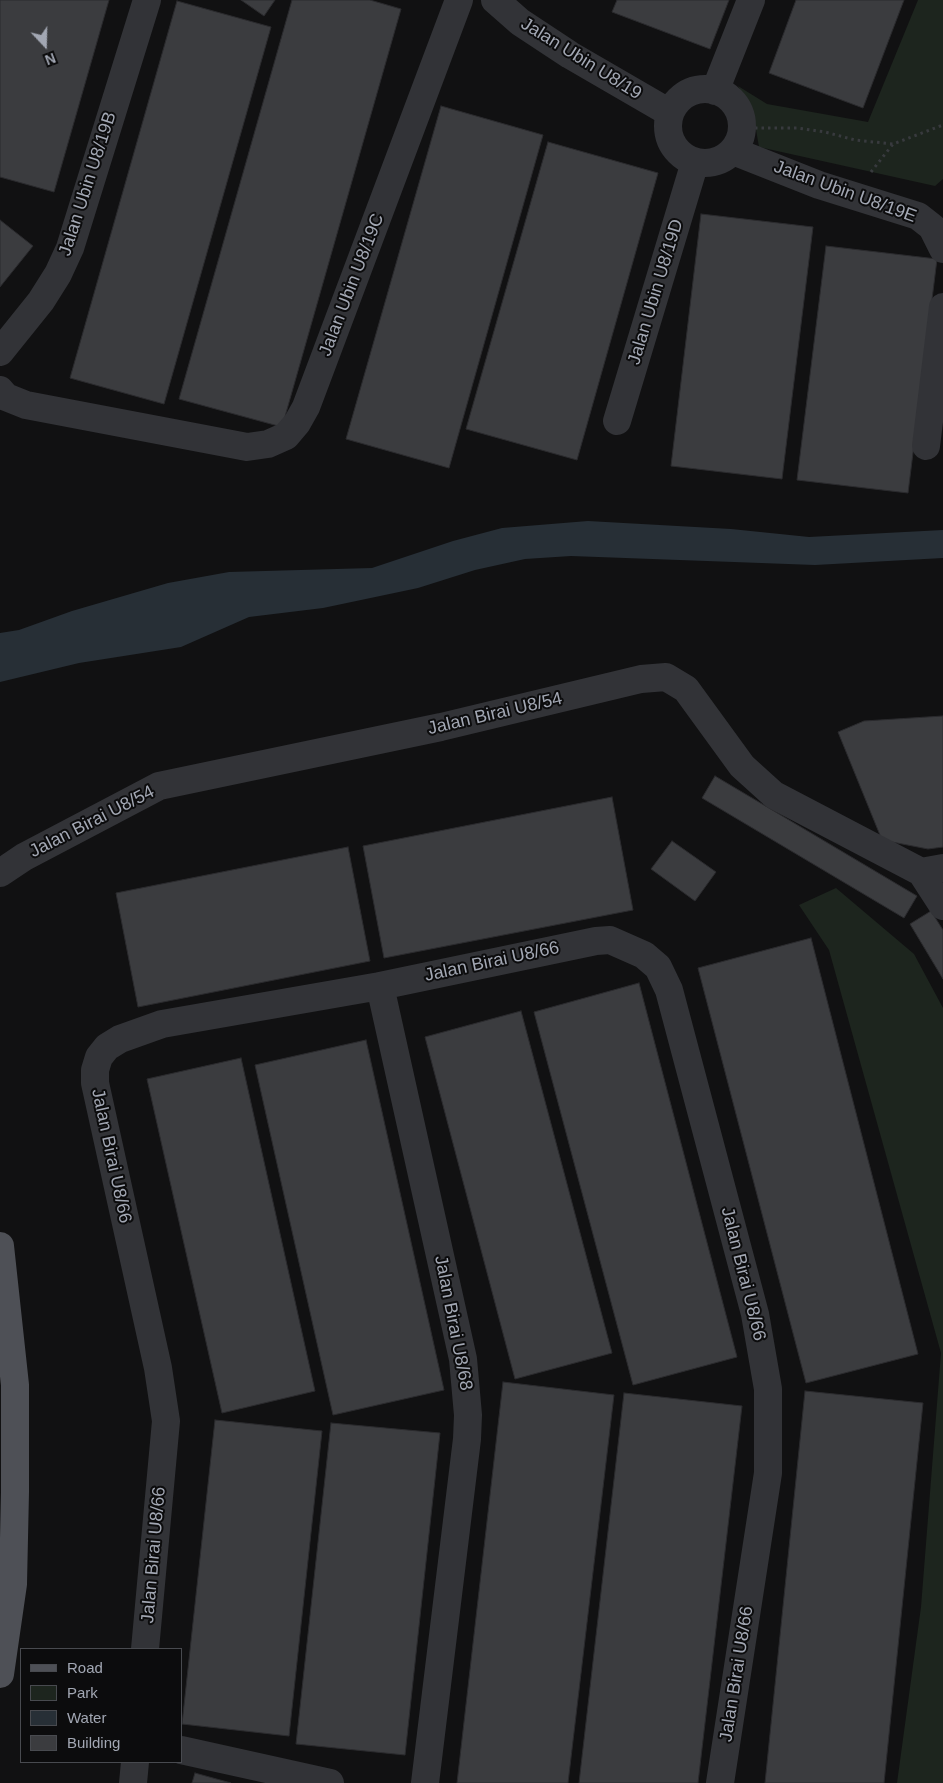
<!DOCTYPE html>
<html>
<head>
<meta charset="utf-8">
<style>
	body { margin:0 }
	#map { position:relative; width:943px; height:1783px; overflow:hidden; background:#111112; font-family:Arial,sans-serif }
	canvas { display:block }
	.legend { position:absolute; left:20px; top:1648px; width:162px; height:115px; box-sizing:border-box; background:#0c0c0d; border:1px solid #484a4f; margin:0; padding:6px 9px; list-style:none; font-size:15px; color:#a2a7b3 }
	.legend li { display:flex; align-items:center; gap:10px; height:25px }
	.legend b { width:25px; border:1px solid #484a4f }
	.north { position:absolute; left:20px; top:20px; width:50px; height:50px; -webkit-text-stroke:4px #0c0c0d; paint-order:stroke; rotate:159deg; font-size:14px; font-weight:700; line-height:20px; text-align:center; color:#a2a7b3 }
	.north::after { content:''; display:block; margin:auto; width:18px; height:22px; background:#a2a7b3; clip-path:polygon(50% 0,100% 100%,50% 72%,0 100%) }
</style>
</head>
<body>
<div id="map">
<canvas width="943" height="1783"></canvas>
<ul class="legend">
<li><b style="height:6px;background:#4e5056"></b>Road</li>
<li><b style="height:14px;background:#1d251e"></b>Park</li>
<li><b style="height:14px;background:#272f36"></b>Water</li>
<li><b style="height:14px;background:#3b3c3f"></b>Building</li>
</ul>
<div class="north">N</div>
</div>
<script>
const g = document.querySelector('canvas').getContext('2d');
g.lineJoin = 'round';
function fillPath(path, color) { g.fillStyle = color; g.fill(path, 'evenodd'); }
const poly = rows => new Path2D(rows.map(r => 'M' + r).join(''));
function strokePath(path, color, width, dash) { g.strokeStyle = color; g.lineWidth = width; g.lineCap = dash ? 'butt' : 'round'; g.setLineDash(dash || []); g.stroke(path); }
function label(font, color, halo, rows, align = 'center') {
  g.font = font + ' Arial,sans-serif'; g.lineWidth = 4; g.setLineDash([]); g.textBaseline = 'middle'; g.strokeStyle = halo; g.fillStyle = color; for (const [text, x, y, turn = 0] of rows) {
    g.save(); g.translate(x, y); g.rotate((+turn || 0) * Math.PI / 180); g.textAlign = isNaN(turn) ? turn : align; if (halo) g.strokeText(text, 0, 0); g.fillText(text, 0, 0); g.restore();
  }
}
fillPath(poly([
	[918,0,943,0,943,179,935,186,759,147,753,112,738,86,767,104,868,122],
	[836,888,914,954,943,1008,943,1783,897,1783,921,1607,941,1353,829,950,799,905]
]), '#1d251e');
fillPath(poly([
	[588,521,731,529,809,537,943,530,943,558,815,565,571,556,525,559,475,570,418,588,323,608,249,617,181,647,79,663,0,682,0,633,19,630,72,611,168,583,229,572,372,568,453,541,502,528]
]), '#272f36');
const building = poly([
	[0,0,109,0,54,192,0,177,0,0],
	[241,0,275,0,264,16,241,0],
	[292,0,370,0,401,9,282,427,179,399,292,0],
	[617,0,729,0,710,49,612,12,617,0],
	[796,0,904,0,863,108,769,73,796,0],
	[177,1,271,27,164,404,70,378,177,1],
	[441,106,543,135,449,468,346,439,441,106],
	[548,142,658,173,577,460,466,429,548,142],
	[701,214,813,227,782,479,671,466,701,214],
	[0,220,33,246,0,287,0,220],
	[826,246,937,259,908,493,797,480,826,246],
	[943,716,943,847,928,849,882,840,838,732,864,721,943,716],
	[715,776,917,896,904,918,702,798,715,776],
	[612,797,633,910,384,958,363,846,612,797],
	[672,841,716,872,695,901,651,869,672,841],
	[348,847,370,961,138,1007,116,893,348,847],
	[931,911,943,930,943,979,910,924,931,911],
	[811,938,918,1354,806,1383,698,968,811,938],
	[639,983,737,1357,633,1385,534,1012,639,983],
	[521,1011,612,1353,515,1379,425,1037,521,1011],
	[366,1040,444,1390,333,1415,255,1065,366,1040],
	[241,1058,315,1391,222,1413,147,1079,241,1058],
	[503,1382,614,1395,568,1783,457,1783,503,1382],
	[805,1391,923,1403,884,1783,765,1783,805,1391],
	[624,1393,742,1406,698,1783,579,1783,624,1393],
	[215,1420,322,1431,289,1736,182,1724,215,1420],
	[331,1423,440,1433,405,1755,296,1744,331,1423],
	[195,1773,231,1783,192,1783,195,1773]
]);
fillPath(building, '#3b3c3f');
strokePath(building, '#2b2b2e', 1);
strokePath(poly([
	[755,128,797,128,825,132,855,140,893,144],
	[871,172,893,144,943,125]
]), '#383a3e', 3, [2.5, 4]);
strokePath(poly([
	[495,0,520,22,570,55,670,113],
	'668 126a37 37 0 1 1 74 0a37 37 0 1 1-74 0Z',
	[715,91,751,0],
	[733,151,819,185,918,216,932,227,943,249],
	[0,352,41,301,58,274,70,248,147,0],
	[0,390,6,397,26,405,247,447,268,444,286,436,297,423,306,407,459,0],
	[617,421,695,162],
	[926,446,943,307],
	[921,872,943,906],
	[0,873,24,857,159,786,441,727,641,679,666,677,686,689,742,766,774,795,921,872,943,868],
	[380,986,463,1359,468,1415,467,1439,425,1783],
	[145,1649,166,1421,158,1368,95,1083,95,1070,99,1057,107,1047,120,1039,162,1024,380,986,596,941,610,940,644,955,658,967,669,990,755,1314,768,1389,768,1473,720,1783],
	[181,1750,330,1783],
	[133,1783,135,1762]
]), '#323337', 28);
strokePath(poly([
	[0,1246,15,1385,15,1492,13,1584,0,1674]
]), '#4e5056', 28);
label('18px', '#a2a7b3', '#0c0c0d', [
	["Jalan Ubin U8/19",581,59,32],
	["Jalan Ubin U8/19B",88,184,-72],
	["Jalan Ubin U8/19E",845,192,20],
	["Jalan Ubin U8/19C",352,285,-69],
	["Jalan Ubin U8/19D",656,292,-73],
	["Jalan Birai U8/54",495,714,-13],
	["Jalan Birai U8/54",92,822,-27],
	["Jalan Birai U8/66",492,962,-12],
	["Jalan Birai U8/66",111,1156,78],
	["Jalan Birai U8/66",743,1274,76],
	["Jalan Birai U8/68",453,1323,79],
	["Jalan Birai U8/66",154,1555,-85],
	["Jalan Birai U8/66",737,1674,-81]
]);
</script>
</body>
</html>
